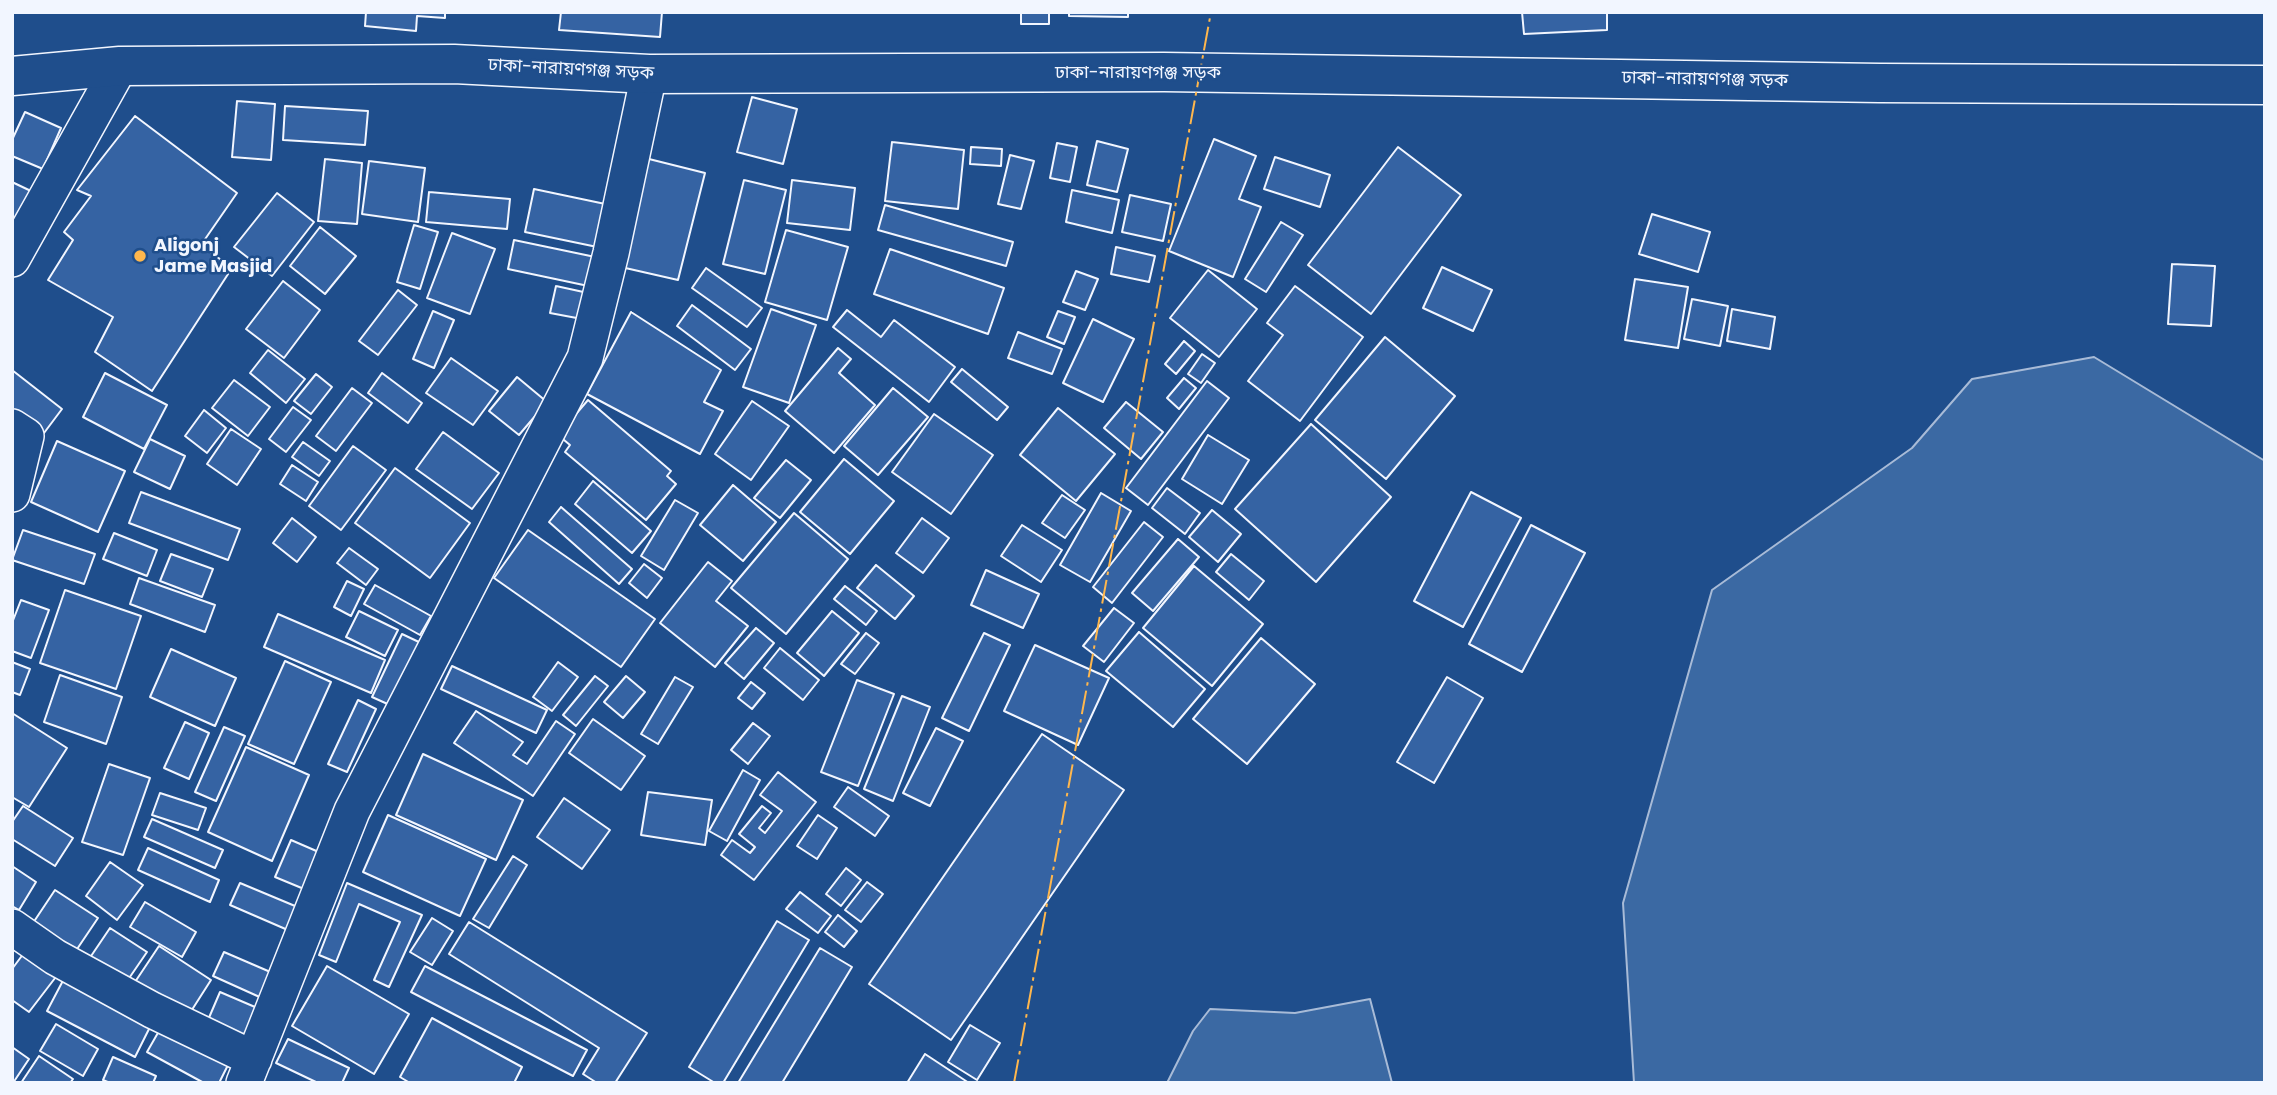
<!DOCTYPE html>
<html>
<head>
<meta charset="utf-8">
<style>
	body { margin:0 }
	#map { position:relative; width:2277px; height:1095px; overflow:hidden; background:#1f4e8c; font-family:Poppins,sans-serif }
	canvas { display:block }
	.frame { position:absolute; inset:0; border:14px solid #f2f6ff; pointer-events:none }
</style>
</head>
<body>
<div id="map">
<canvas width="2277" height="1095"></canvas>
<div class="frame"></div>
</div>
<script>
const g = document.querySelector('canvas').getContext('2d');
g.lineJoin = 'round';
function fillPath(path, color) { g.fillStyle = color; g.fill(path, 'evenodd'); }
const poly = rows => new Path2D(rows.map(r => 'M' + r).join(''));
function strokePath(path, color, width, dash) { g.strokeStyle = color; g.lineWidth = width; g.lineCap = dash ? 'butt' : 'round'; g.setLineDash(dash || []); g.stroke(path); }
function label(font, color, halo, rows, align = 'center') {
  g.font = font + ' Poppins,"Noto Sans Bengali",sans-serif'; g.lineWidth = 5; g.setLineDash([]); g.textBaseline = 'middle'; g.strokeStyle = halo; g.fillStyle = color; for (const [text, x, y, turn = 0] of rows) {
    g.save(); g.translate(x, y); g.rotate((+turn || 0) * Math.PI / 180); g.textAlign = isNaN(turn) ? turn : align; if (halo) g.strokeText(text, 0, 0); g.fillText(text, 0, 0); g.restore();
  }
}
const water = poly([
	[2094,357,2265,461,2265,1083,1634,1083,1623,903,1712,590,1912,448,1972,379,2094,357],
	[1370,999,1392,1083,1167,1083,1193,1031,1210,1009,1295,1013,1370,999]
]);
fillPath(water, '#3b69a3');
strokePath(water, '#a8bbd7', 2);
const building = poly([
	[366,12,445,12,445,18,417,16,416,31,365,26,366,12],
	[561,12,662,12,660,37,559,30,561,12],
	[1021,12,1049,12,1049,24,1021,24,1021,12],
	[1069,12,1128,12,1128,17,1069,16,1069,12],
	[1522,12,1607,12,1607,30,1524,34,1522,12],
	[752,97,797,109,783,164,737,152,752,97],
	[237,101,275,104,271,160,232,157,237,101],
	[285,106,368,111,365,145,283,140,285,106],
	[25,112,61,128,43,169,12,156,12,140,25,112],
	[135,116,237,193,201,245,232,268,152,391,95,352,113,317,48,280,73,240,64,232,91,196,77,190,135,116],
	[1214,139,1256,156,1239,199,1261,207,1233,277,1169,251,1214,139],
	[1097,141,1128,149,1117,192,1087,185,1097,141],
	[892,142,964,150,958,209,885,201,892,142],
	[1057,143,1077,147,1070,182,1050,178,1057,143],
	[971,147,1002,149,1001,166,970,164,971,147],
	[1398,147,1461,195,1371,314,1308,265,1398,147],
	[1010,155,1034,161,1021,209,998,204,1010,155],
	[1275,157,1330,175,1320,207,1264,189,1275,157],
	[325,159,362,163,357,224,318,221,325,159],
	[649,159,705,173,678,280,621,267,649,159],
	[369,161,425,168,418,222,362,214,369,161],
	[744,180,786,190,765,274,723,264,744,180],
	[792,180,855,188,850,230,787,223,792,180],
	[12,182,33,192,12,233,12,182],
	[534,189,610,205,602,248,525,232,534,189],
	[1072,190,1119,200,1112,233,1066,222,1072,190],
	[429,192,510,199,507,229,426,222,429,192],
	[277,193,314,222,272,276,234,247,277,193],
	[1130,195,1171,204,1163,241,1122,232,1130,195],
	[885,205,1013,242,1006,266,878,230,885,205],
	[1652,214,1710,232,1698,272,1639,254,1652,214],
	[1281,222,1303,235,1266,292,1245,279,1281,222],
	[414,225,438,232,420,289,397,282,414,225],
	[320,227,356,256,325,294,290,266,320,227],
	[786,230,848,247,827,320,765,302,786,230],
	[452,233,495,249,470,314,427,298,452,233],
	[514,240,600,258,593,287,508,269,514,240],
	[1116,247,1155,256,1149,282,1111,274,1116,247],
	[890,249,1004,288,988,334,874,294,890,249],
	[2172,264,2215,266,2211,326,2168,324,2172,264],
	[1442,267,1492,290,1473,331,1423,308,1442,267],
	[706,268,762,308,747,327,692,288,706,268],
	[1208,270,1257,309,1219,357,1170,318,1208,270],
	[1076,271,1098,279,1085,310,1063,302,1076,271],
	[1635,279,1688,287,1678,348,1625,340,1635,279],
	[283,281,320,310,284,358,246,329,283,281],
	[556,286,588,293,582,319,550,313,556,286],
	[1295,286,1363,337,1300,421,1248,381,1283,335,1267,323,1295,286],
	[398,290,417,305,378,355,359,341,398,290],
	[1692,299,1728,306,1720,346,1684,339,1692,299],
	[692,305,751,349,735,370,677,326,692,305],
	[771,309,816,325,789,403,743,387,771,309],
	[1732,309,1775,317,1770,349,1727,341,1732,309],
	[847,310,881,337,894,320,955,367,929,402,833,327,847,310],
	[433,311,454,320,434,368,413,359,433,311],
	[1058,311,1075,317,1064,344,1047,337,1058,311],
	[631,312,721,370,704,402,723,411,700,454,587,394,631,312],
	[1093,319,1134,339,1103,402,1063,383,1093,319],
	[1018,332,1062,349,1052,374,1008,358,1018,332],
	[1385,337,1455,396,1386,479,1315,420,1385,337],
	[1184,341,1195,351,1176,374,1165,364,1184,341],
	[838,348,851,359,839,373,875,405,834,453,785,411,838,348],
	[268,350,305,379,286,403,250,373,268,350],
	[1202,354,1215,363,1201,383,1188,374,1202,354],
	[451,358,498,391,473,425,426,393,451,358],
	[962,369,1008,407,997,420,951,382,962,369],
	[12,370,62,409,41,437,12,415,12,370],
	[105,373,167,405,144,449,83,417,105,373],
	[382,373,422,403,408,423,368,393,382,373],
	[316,374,332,387,311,414,294,401,316,374],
	[517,377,547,402,519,435,489,411,517,377],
	[1184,378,1196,388,1179,409,1167,398,1184,378],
	[234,380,270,407,248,436,212,408,234,380],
	[1207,381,1229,398,1148,505,1126,488,1207,381],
	[352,388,372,403,336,451,316,436,352,388],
	[893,388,928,417,878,475,844,446,893,388],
	[588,400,671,471,667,476,676,484,646,520,565,452,570,445,558,435,588,400],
	[752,401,789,426,751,480,715,454,752,401],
	[1126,402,1163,432,1141,459,1104,428,1126,402],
	[293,407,311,420,286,452,269,439,293,407],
	[1058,408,1115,454,1076,501,1020,455,1058,408],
	[204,410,226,428,207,453,185,436,204,410],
	[934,414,993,455,951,514,892,472,934,414],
	[1311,424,1391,497,1316,582,1235,509,1311,424],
	[231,429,261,449,237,485,207,464,231,429],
	[443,432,499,473,472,509,416,469,443,432],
	[1208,435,1249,460,1222,504,1182,479,1208,435],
	[150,439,185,456,170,489,134,472,150,439],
	[57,441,125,471,98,532,31,502,57,441],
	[303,442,330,461,319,476,292,457,303,442],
	[353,446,386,470,341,530,309,506,353,446],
	[844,459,894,501,850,554,800,512,844,459],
	[786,460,811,480,780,518,754,498,786,460],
	[292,465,318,482,306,501,280,484,292,465],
	[395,468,470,523,430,578,355,523,395,468],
	[593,481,651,531,632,553,575,504,593,481],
	[733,485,776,522,743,561,700,525,733,485],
	[1167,488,1200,513,1185,534,1152,508,1167,488],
	[141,492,240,529,228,560,129,523,141,492],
	[1471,492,1521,518,1463,627,1414,601,1471,492],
	[1101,493,1131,511,1090,582,1060,565,1101,493],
	[1062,495,1085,510,1065,538,1042,523,1062,495],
	[675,500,698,513,664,570,641,556,675,500],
	[561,507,632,569,619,584,549,522,561,507],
	[1212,510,1241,534,1218,562,1189,537,1212,510],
	[794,513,848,559,786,634,731,588,794,513],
	[292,518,316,537,297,562,273,543,292,518],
	[922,518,949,538,923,573,896,553,922,518],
	[1144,522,1163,537,1112,603,1093,587,1144,522],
	[1022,525,1062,550,1041,582,1001,556,1022,525],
	[1531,525,1585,553,1522,672,1469,644,1531,525],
	[23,530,95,554,84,584,12,560,23,530],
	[528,530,655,619,621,667,494,578,528,530],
	[114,533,157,550,147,576,103,559,114,533],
	[1178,539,1199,557,1153,611,1132,593,1178,539],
	[349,548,378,569,366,585,337,563,349,548],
	[171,554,213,569,202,597,160,581,171,554],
	[1231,554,1264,581,1249,600,1216,572,1231,554],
	[708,562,732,581,716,601,748,626,715,667,660,623,708,562],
	[644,564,662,578,647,598,629,583,644,564],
	[876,565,914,596,895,619,857,588,876,565],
	[1194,566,1263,624,1212,686,1143,628,1194,566],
	[986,570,1039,594,1023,628,971,605,986,570],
	[139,578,215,605,205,632,130,604,139,578],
	[347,581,364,589,351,616,334,607,347,581],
	[375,585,431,616,420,635,364,604,375,585],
	[845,586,877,611,866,625,834,599,845,586],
	[65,590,141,616,116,689,40,663,65,590],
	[21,600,49,610,31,658,12,651,12,623,21,600],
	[1114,608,1134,623,1104,662,1083,646,1114,608],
	[359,611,398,630,385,656,346,637,359,611],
	[832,611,859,633,824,676,797,653,832,611],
	[278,614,385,660,371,693,264,647,278,614],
	[756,628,774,643,744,679,725,663,756,628],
	[1139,632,1205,689,1173,727,1106,671,1139,632],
	[866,633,879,643,855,674,841,664,866,633],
	[984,633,1010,645,969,731,942,718,984,633],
	[402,634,421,643,392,706,372,697,402,634],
	[1261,638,1315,684,1247,764,1193,719,1261,638],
	[1035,645,1109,678,1078,745,1004,711,1035,645],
	[780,648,819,680,803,700,764,668,780,648],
	[171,649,236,678,215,726,150,697,171,649],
	[285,661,331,682,294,764,248,744,285,661],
	[12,662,30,669,20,695,12,692,12,662],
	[558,662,578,677,552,711,533,697,558,662],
	[452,666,547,710,536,733,441,689,452,666],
	[60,675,122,697,106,744,44,722,60,675],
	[595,676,608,686,576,726,563,715,595,676],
	[626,676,645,692,623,718,604,702,626,676],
	[675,677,693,687,658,744,641,734,675,677],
	[1447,677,1483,698,1434,783,1397,762,1447,677],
	[857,680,894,694,858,786,821,772,857,680],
	[751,682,765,693,752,709,738,698,751,682],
	[902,696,930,707,893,801,864,789,902,696],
	[358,700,376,709,347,772,328,764,358,700],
	[476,711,523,742,513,755,527,764,556,721,575,734,533,796,454,743,476,711],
	[12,713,67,748,29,807,12,797,12,713],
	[593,719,645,756,621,790,569,753,593,719],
	[185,722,209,733,189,779,164,768,185,722],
	[753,723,770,736,748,764,731,750,753,723],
	[224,727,245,736,216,801,195,792,224,727],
	[936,728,963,741,930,806,903,793,936,728],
	[1042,734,1124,790,951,1040,869,984,1042,734],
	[246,747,309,775,272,861,208,832,246,747],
	[423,754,523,800,496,860,396,815,423,754],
	[109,764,150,778,123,855,82,842,109,764],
	[743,770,760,780,727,841,709,831,743,770],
	[778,772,816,802,754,880,721,855,732,840,750,853,755,847,739,834,762,806,771,813,759,828,765,833,782,811,760,795,778,772],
	[848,787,889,816,875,836,834,807,848,787],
	[648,792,712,800,705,845,641,835,648,792],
	[160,793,206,808,198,830,152,815,160,793],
	[564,798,610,830,582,869,537,837,564,798],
	[23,806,73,838,55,866,12,839,12,822,23,806],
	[388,815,486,859,460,916,363,872,388,815],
	[818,815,837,828,817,859,797,846,818,815],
	[152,819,223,850,215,868,144,837,152,819],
	[291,840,321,853,304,889,275,877,291,840],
	[148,848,219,880,210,902,138,870,148,848],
	[513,856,527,865,489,928,473,919,513,856],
	[110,862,143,885,117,920,86,896,110,862],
	[12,866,36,882,19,910,12,906,12,866],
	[846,868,861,880,841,906,826,894,846,868],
	[867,882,883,894,861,922,845,910,867,882],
	[240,883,307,911,297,934,230,905,240,883],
	[347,883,422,915,389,987,374,980,400,922,359,904,336,962,319,955,347,883],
	[55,890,98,918,69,961,27,932,55,890],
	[800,892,831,916,818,933,786,909,800,892],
	[145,902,196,932,182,957,130,927,145,902],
	[838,915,857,931,844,947,825,932,838,915],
	[432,918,453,931,432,965,410,952,432,918],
	[777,921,809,940,723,1083,715,1083,689,1067,777,921],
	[469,922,647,1033,615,1083,597,1083,583,1074,599,1048,449,954,469,922],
	[110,928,147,952,121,990,85,965,110,928],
	[30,945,62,969,29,1012,12,1000,12,969,30,945],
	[159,946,211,980,188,1016,135,982,159,946],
	[820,948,852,967,782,1083,738,1083,820,948],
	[224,952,275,974,264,999,213,976,224,952],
	[327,966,409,1014,374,1074,292,1026,327,966],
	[425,966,587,1050,573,1076,411,992,425,966],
	[67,973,154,1019,135,1057,47,1011,67,973],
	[220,992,262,1010,246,1045,205,1027,220,992],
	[432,1018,522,1067,514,1083,410,1083,400,1077,432,1018],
	[56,1024,98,1049,83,1076,40,1051,56,1024],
	[163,1024,230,1061,219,1083,204,1083,147,1052,163,1024],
	[970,1025,1000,1043,977,1080,948,1062,970,1025],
	[288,1039,349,1068,342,1083,318,1083,276,1063,288,1039],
	[12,1047,29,1059,13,1083,12,1083,12,1047],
	[925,1054,969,1083,907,1083,925,1054],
	[39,1056,73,1079,70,1083,21,1083,39,1056],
	[113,1057,156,1076,153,1083,110,1083,103,1080,113,1057]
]);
fillPath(building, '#3563a3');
strokePath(building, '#f2f6ff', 2);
const minor = poly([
	[12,259,120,66],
	[12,427,26,436,12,494],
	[12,927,55,957,152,1010,254,1059],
	[244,1083,352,811,585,358,611,253,649,74]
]);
const trunk = poly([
	[12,76,120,66,454,64,649,74,1164,72,1880,83,2265,85]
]);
strokePath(minor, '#f2f6ff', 38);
strokePath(trunk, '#f2f6ff', 41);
strokePath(minor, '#1f4e8c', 35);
strokePath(trunk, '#1f4e8c', 38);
strokePath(poly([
	[1014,1083,1211,12]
]), '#ffb74d', 2, [24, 5, 3.5, 5]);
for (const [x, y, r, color] of [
	[140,256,7,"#ffb74d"]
]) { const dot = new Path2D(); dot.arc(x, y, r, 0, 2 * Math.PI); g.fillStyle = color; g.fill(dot); strokePath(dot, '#1f4e8c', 2.5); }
label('18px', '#f2f6ff', '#1f4e8c', [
	["ঢাকা-নারায়ণগঞ্জ সড়ক",571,70,3],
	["ঢাকা-নারায়ণগঞ্জ সড়ক",1138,73],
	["ঢাকা-নারায়ণগঞ্জ সড়ক",1705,80,1]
]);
label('bold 18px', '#f2f6ff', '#1f4e8c', [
	["Aligonj",154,246],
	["Jame Masjid",154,267]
], 'left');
</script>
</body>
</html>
